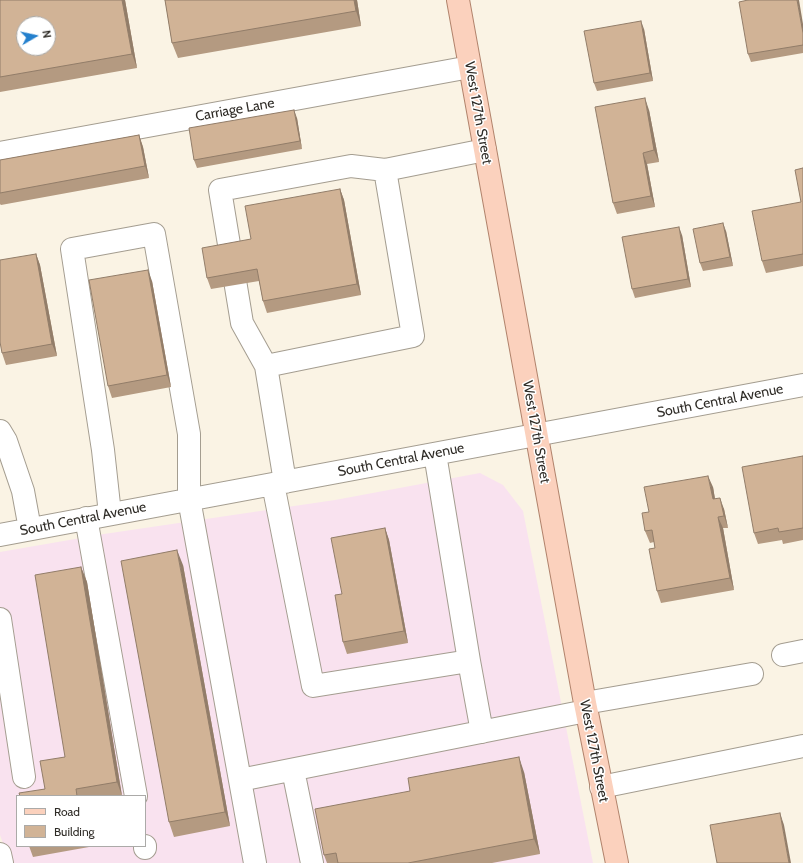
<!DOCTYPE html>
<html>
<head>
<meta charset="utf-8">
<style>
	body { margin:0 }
	#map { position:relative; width:803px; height:863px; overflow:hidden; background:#faf3e4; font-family:Cabin,sans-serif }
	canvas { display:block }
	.legend { position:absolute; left:16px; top:795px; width:130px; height:52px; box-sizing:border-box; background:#fff; border:1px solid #abaaa8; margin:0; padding:5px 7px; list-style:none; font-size:12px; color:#2e2b26 }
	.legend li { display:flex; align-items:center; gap:8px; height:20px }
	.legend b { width:20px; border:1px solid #abaaa8 }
	.north { position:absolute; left:16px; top:16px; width:40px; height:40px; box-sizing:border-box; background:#fff; border:1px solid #abaaa8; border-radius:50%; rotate:81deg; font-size:11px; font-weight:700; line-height:16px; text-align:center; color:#2e2b26 }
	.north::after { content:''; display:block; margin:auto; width:14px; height:18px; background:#2480cd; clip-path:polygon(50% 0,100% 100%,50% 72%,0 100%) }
</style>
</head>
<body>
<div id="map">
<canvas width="803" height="863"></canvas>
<ul class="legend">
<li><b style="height:5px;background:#fbd1bd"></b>Road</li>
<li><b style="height:11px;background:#d1b396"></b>Building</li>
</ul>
<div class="north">N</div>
</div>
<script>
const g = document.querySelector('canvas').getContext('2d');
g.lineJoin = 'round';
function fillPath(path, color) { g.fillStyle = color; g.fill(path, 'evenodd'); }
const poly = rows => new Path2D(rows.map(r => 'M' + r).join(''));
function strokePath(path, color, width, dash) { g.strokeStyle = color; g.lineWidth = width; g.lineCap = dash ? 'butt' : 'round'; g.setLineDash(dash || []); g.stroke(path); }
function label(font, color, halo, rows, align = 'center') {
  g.font = font + ' Cabin,sans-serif'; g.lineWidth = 3; g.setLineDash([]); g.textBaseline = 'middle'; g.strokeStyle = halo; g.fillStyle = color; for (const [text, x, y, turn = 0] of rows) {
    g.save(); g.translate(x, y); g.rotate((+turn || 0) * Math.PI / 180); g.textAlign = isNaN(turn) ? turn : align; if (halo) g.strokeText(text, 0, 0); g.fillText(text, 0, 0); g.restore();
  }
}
fillPath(poly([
	[480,473,503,485,523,511,593,863,10,863,0,835,0,552,104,534,335,500],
	[17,796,145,796,145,846,17,846]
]), '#f9e2ef');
const minor = poly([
	[0,153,470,67],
	[266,366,242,323,220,190,351,166,385,170],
	[0,431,6,441,23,491,30,529],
	[285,482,266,366,413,336,385,170,485,150],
	[273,484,313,686,469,661,435,454],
	[110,514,103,450,72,249,154,234,189,434,189,499,255,863],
	[86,518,136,796],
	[0,535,803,385],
	[0,619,24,777],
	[783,655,803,651],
	[469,661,482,732],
	[585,703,752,674],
	[293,770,312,863],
	[240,780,586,711],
	[601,787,803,746],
	[145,846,145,848],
	[0,854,2,863]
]);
const major = poly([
	[458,0,585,703,617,863]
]);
strokePath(minor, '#a49d90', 24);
strokePath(major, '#b1836c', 24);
strokePath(minor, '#fff', 22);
strokePath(major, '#fbd1bd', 22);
fillPath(poly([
	[0,0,125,0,137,68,0,92],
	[165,0,357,0,361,26,178,58,172,43],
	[803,24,803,53,751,62,748,54],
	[644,29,653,81,597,91,594,83],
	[649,110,659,162,647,164,655,207,617,214,613,203],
	[297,118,302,149,197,168,194,160],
	[139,135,143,147,149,178,1,205,0,204,0,160],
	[803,168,803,266,766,273,762,261,801,202],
	[340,189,344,200,361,295,267,313,263,301,259,281,211,289,207,278,251,239],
	[726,231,733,266,703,271,700,263],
	[682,235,691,287,635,298,632,289],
	[36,254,40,265,57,356,6,365,2,353],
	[152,281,171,387,112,398,108,386],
	[803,456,803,540,783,544,782,540,758,544,754,533],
	[713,487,715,499,724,509,728,528,723,528,734,590,661,603,657,591,655,548,654,542,650,543,645,531,649,512],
	[385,528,389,540,408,643,347,654,343,642],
	[183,565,230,826,174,837,169,822],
	[81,567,87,582,122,796,20,796,45,789,65,757],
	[524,772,540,854,492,863,327,863,324,855],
	[29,846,88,846,89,847,33,857]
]), '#b49a81');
fillPath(poly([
	[122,0,125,0,137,68,132,54],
	[354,0,357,0,361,26,356,11],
	[797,0,799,0,803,24,803,33],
	[641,21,644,29,653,81,650,73],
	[645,98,649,110,659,162,654,150],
	[294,110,297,118,302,149,300,141],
	[139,135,143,147,149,178,145,166],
	[643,153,647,164,655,207,651,196],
	[340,189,344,200,361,295,357,284],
	[723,223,726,231,733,266,730,257],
	[679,227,682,235,691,287,688,279],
	[36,254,40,265,57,356,52,344],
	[148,270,152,281,171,387,167,375],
	[708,476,713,487,717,511,713,499],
	[720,498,724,509,728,528,724,516],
	[718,517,723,528,734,590,730,578],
	[385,528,389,540,408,643,404,631],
	[177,550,183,565,230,826,225,812],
	[81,567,87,582,122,796,117,782],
	[519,757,524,772,540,854,534,839],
	[780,813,784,825,791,863,789,863]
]), '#927d69');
const building = poly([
	[0,0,122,0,132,54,0,77,0,0],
	[24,24,48,24,48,48,24,48,24,24],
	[165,0,354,0,356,11,172,43,165,0],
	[748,0,797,0,803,33,803,45,748,54,739,2,748,0],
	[641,21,650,73,594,83,584,31,641,21],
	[645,98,654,150,643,153,651,196,613,203,595,107,645,98],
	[294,110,300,141,194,160,189,128,294,110],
	[139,135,145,166,0,193,0,160,139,135],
	[803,168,803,254,762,261,752,211,801,202,795,170,803,168],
	[340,189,357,284,263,301,257,269,207,278,202,248,251,239,245,206,340,189],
	[723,223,730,257,700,263,693,229,723,223],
	[679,227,688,279,632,289,622,237,679,227],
	[36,254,52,344,2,353,0,342,0,260,36,254],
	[148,270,167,375,108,386,89,280,148,270],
	[803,456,803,528,779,532,778,528,754,533,742,467,803,456],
	[708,476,713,499,720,498,724,516,718,517,730,578,657,591,649,549,655,548,652,530,645,531,642,513,649,512,644,487,708,476],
	[385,528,404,631,343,642,335,595,342,594,331,538,385,528],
	[177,550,225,812,169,822,121,561,177,550],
	[81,567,117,782,76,789,77,796,20,796,19,793,45,789,40,761,65,757,35,575,81,567],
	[519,757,534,839,408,863,338,863,336,853,324,855,315,809,410,791,408,778,519,757],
	[780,813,789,863,717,863,710,825,780,813]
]);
fillPath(building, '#d1b396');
strokePath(building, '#927d69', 1);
label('14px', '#2e2b26', '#fff', [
	["Carriage Lane",235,110,-10],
	["West 127th Street",478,113,80],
	["South Central Avenue",720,401,-11],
	["West 127th Street",536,432,80],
	["South Central Avenue",401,460,-11],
	["South Central Avenue",83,519,-11],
	["West 127th Street",594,751,79]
]);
</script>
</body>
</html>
